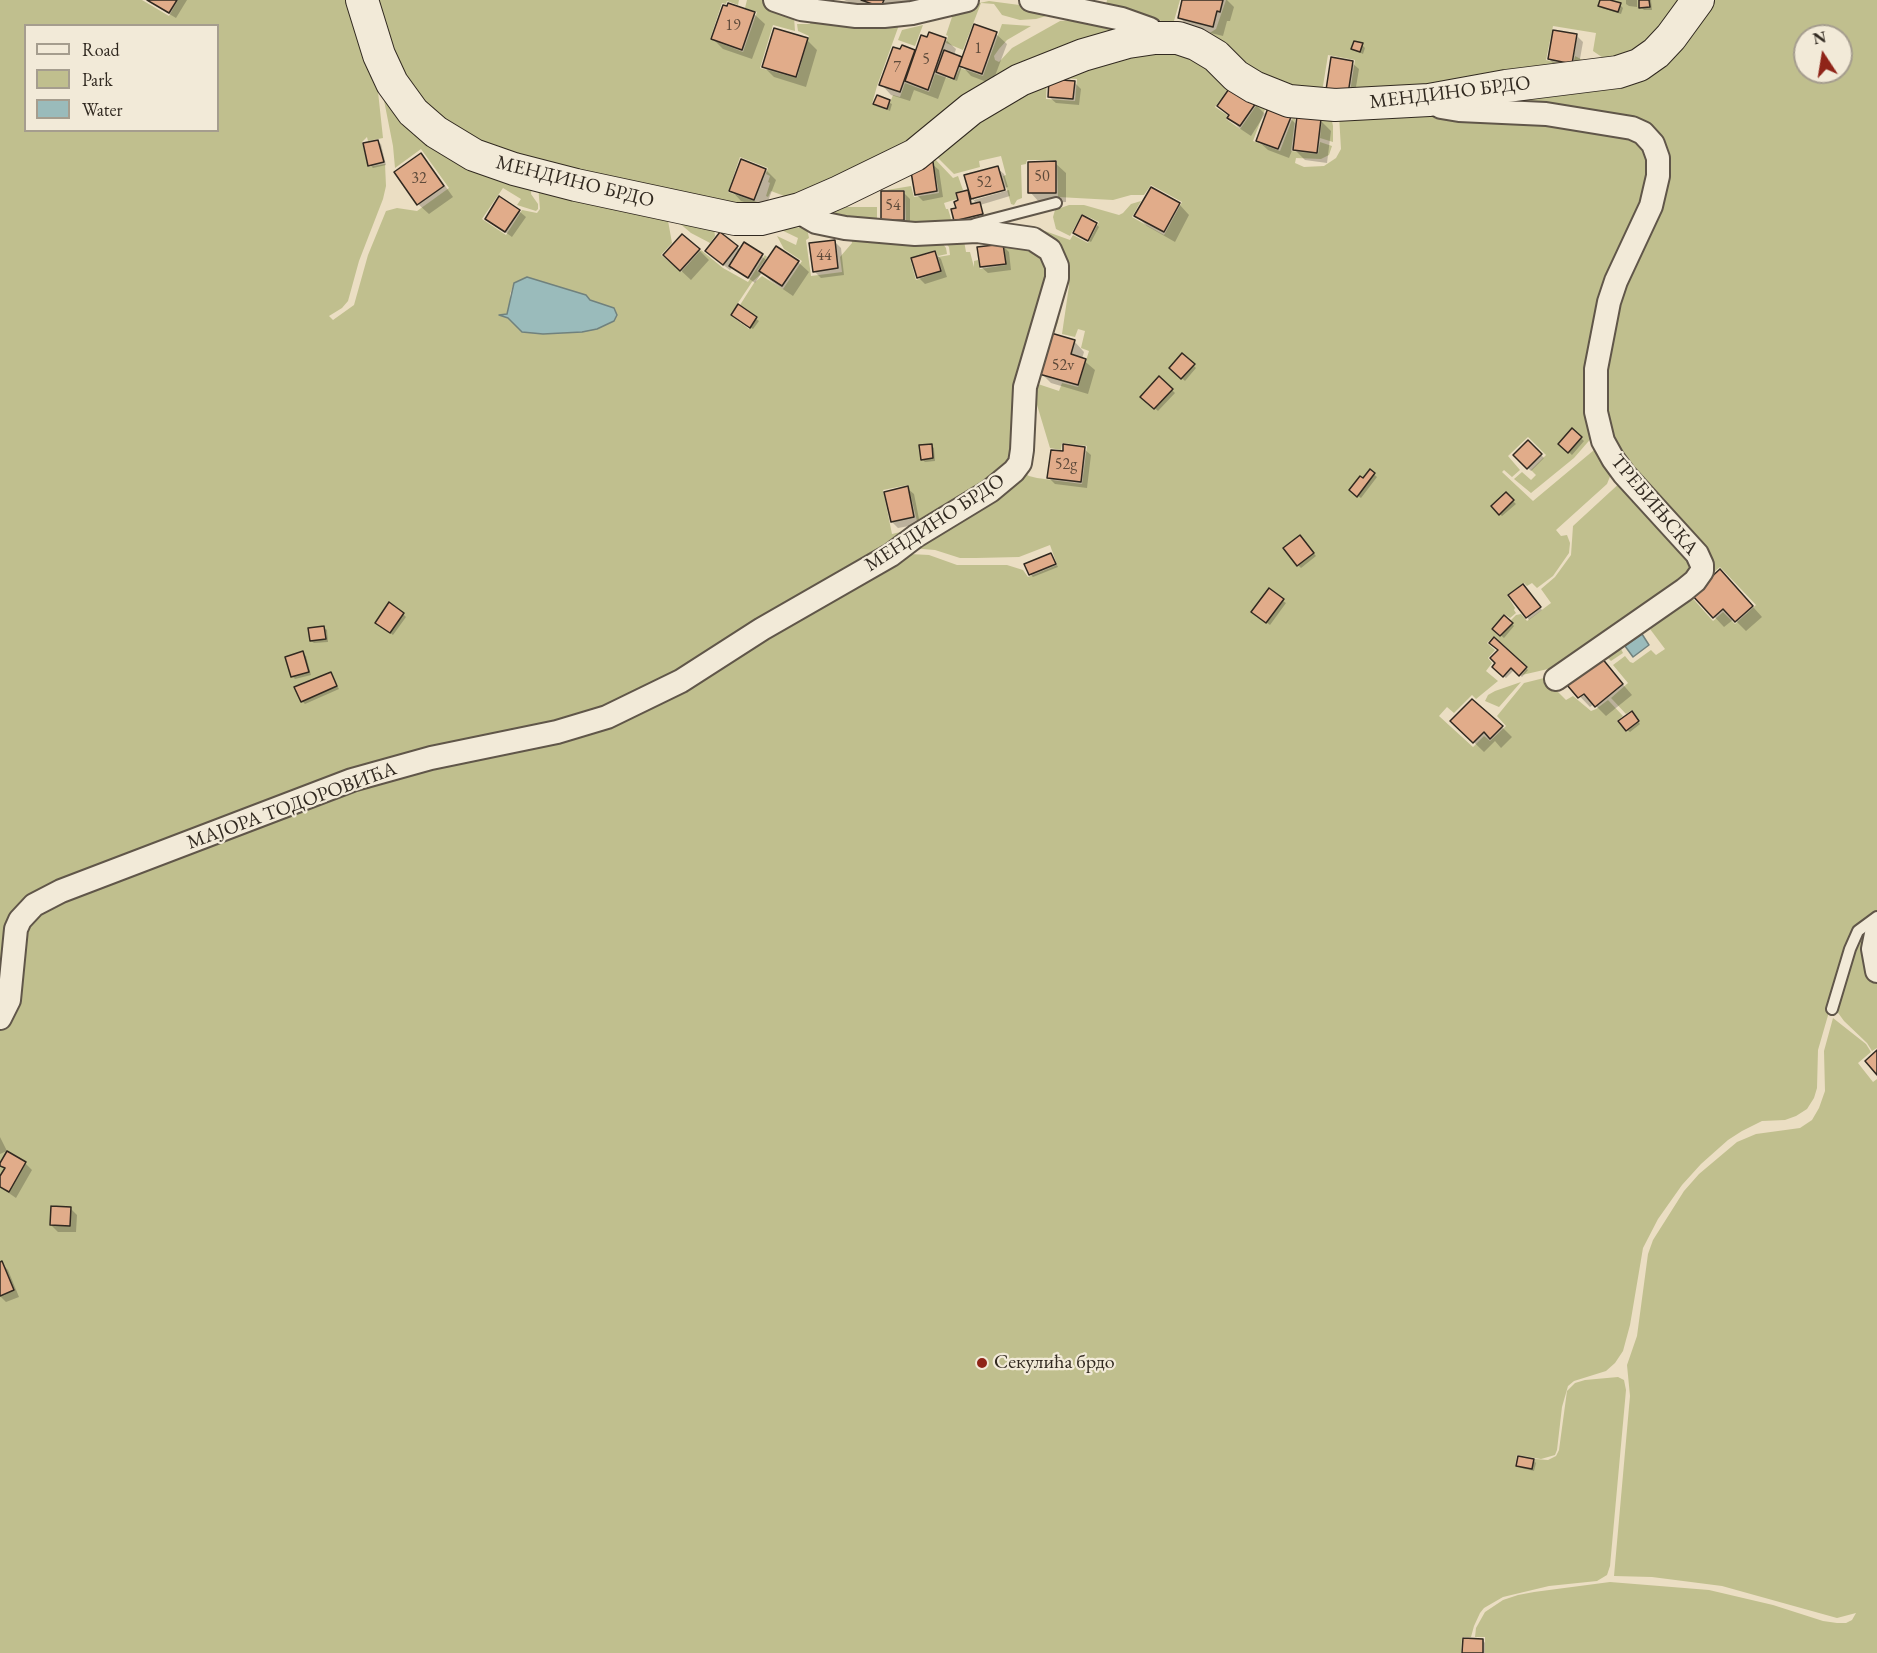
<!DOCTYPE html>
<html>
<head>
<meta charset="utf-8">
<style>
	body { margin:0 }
	#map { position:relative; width:1877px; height:1653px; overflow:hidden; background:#ebdec3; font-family:"EB Garamond",serif }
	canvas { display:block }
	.legend { position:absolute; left:24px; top:24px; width:195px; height:108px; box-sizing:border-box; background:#f2ead8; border:2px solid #a59d8e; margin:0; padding:8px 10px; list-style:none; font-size:18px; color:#312920 }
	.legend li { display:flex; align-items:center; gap:12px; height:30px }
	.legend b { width:30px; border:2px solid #a59d8e }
	.north { position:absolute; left:1793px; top:24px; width:60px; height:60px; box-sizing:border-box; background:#f2ead8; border:2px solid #a59d8e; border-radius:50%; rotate:348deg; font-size:16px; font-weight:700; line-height:24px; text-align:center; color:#312920 }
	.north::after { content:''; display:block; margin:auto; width:21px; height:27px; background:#8f2418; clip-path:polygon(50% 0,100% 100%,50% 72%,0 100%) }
</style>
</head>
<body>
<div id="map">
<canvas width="1877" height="1653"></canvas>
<ul class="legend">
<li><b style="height:8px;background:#f2ead8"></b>Road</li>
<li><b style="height:16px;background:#c0bf8e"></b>Park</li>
<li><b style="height:16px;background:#9abbbb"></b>Water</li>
</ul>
<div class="north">N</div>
</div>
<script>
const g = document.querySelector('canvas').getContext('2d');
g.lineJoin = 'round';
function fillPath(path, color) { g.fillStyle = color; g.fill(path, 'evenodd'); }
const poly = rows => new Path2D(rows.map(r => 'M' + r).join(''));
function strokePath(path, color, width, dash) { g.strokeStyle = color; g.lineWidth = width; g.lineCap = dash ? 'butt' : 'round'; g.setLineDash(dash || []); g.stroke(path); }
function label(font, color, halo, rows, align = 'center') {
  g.font = font + ' "EB Garamond",serif'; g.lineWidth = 4.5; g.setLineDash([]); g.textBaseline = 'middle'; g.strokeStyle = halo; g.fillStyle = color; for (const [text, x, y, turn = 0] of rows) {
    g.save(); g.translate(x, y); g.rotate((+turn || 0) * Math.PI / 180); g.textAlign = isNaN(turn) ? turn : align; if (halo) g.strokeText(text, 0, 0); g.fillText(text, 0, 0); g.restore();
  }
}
fillPath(poly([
	[0,0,142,0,169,16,178,0,353,0,359,26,376,73,383,138,368,141,367,137,362,142,368,167,385,164,386,186,383,199,359,261,348,301,342,308,329,316,333,320,354,305,368,255,386,211,397,208,417,211,449,188,421,149,395,168,393,146,381,85,382,83,394,105,397,105,408,118,438,144,483,169,532,184,531,194,538,204,538,209,536,211,517,205,521,199,503,188,482,219,506,235,522,210,537,213,540,209,538,185,578,196,667,215,672,243,661,255,681,272,701,250,723,268,748,282,765,255,767,257,757,271,761,274,752,282,730,315,749,329,758,317,740,305,754,283,762,276,783,289,802,261,784,249,777,236,796,245,798,238,773,226,807,228,809,238,806,240,811,276,842,272,840,257,852,243,851,236,811,234,840,231,906,237,937,236,946,248,947,254,938,256,935,250,910,258,916,280,942,271,938,257,950,255,949,247,939,236,963,235,966,252,970,252,974,267,974,261,978,260,980,269,1006,265,1003,238,1031,242,1047,251,1050,257,1053,274,1052,284,1024,377,1019,444,1015,461,996,483,972,499,928,526,919,529,908,485,883,490,892,534,905,531,904,539,892,551,770,620,667,685,601,717,557,729,473,745,388,765,346,778,200,836,123,863,30,903,18,915,14,924,5,999,10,1003,19,938,23,922,34,909,52,898,149,863,361,782,437,761,574,732,608,720,651,700,694,677,815,602,880,566,910,554,929,555,957,565,1007,565,1023,570,1028,577,1057,565,1050,545,1019,557,976,558,960,558,935,550,911,548,919,540,995,493,1021,470,1025,453,1028,405,1028,445,1026,464,1023,472,1029,476,1037,478,1082,484,1087,446,1062,443,1061,450,1050,448,1031,385,1052,309,1059,291,1061,277,1063,284,1058,322,1055,330,1051,330,1035,383,1059,391,1062,383,1078,387,1089,351,1081,348,1085,331,1078,329,1075,337,1062,334,1069,286,1067,263,1058,249,1050,242,1036,236,1011,231,1020,228,1045,231,1070,240,1073,235,1088,243,1099,222,1082,214,1070,236,1056,229,1053,217,1055,210,1069,205,1084,205,1119,215,1123,213,1131,204,1141,201,1132,217,1164,235,1182,202,1151,185,1144,195,1131,195,1113,200,1058,197,1057,160,1027,160,1026,164,1021,165,1022,198,1017,200,1014,205,1011,204,1003,176,1006,175,1001,156,979,161,980,167,954,174,932,152,975,117,1024,89,1047,79,1046,99,1075,101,1077,79,1061,78,1061,73,1111,54,1150,46,1180,47,1195,53,1212,63,1232,83,1215,107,1227,115,1226,119,1240,129,1258,103,1250,95,1267,104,1253,141,1280,151,1293,117,1280,112,1281,109,1296,112,1291,151,1318,154,1320,142,1332,146,1329,155,1321,159,1296,158,1295,163,1304,167,1324,166,1336,158,1341,149,1339,115,1343,113,1431,108,1441,112,1464,116,1533,117,1615,129,1635,135,1645,144,1651,161,1651,187,1635,233,1616,265,1597,339,1591,400,1594,435,1574,458,1531,493,1514,479,1522,472,1531,480,1536,475,1531,470,1546,455,1528,437,1508,456,1520,470,1512,477,1504,470,1502,472,1533,501,1600,445,1611,460,1613,469,1607,484,1556,530,1561,536,1567,535,1570,543,1569,553,1553,576,1537,588,1532,583,1527,586,1524,583,1507,595,1515,608,1514,610,1516,613,1510,618,1504,614,1491,629,1500,637,1513,623,1511,620,1516,615,1521,614,1527,621,1551,603,1541,589,1555,577,1571,555,1573,526,1623,480,1697,561,1697,573,1690,581,1591,652,1561,666,1522,675,1528,667,1494,636,1487,643,1495,650,1488,658,1492,663,1486,671,1498,681,1476,699,1472,695,1454,713,1447,707,1439,716,1473,747,1484,736,1490,741,1506,726,1497,716,1524,683,1544,678,1566,700,1573,696,1591,711,1596,709,1608,700,1623,716,1617,721,1626,732,1640,721,1632,710,1626,714,1611,698,1628,683,1613,665,1625,656,1630,662,1633,663,1651,650,1656,655,1665,649,1650,629,1642,628,1620,643,1622,647,1621,649,1623,653,1611,661,1608,658,1605,660,1601,656,1572,678,1571,676,1688,593,1713,621,1723,612,1735,624,1756,605,1720,567,1714,572,1702,552,1631,474,1631,467,1607,434,1602,419,1599,404,1601,374,1613,304,1623,276,1650,224,1660,196,1665,173,1664,158,1656,139,1641,127,1631,123,1543,109,1466,103,1620,80,1643,72,1659,63,1674,47,1708,0,1877,0,1877,912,1855,929,1848,946,1818,1050,1817,1088,1814,1098,1807,1109,1796,1116,1785,1120,1762,1121,1742,1131,1728,1140,1701,1164,1682,1185,1658,1219,1643,1248,1630,1325,1623,1351,1615,1363,1606,1371,1574,1381,1568,1386,1562,1407,1557,1450,1555,1455,1541,1459,1517,1455,1515,1466,1532,1469,1535,1459,1548,1460,1556,1456,1559,1450,1567,1391,1575,1383,1585,1380,1618,1377,1624,1380,1626,1390,1610,1566,1607,1575,1597,1581,1549,1586,1503,1597,1484,1608,1480,1613,1474,1626,1471,1637,1462,1637,1461,1653,0,1653],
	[26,26,218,26,218,130,26,130],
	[1805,36,1841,36,1841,72,1805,72],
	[527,277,585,295,590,300,613,308,617,315,614,321,597,329,582,332,543,334,522,332,508,318,502,316,507,314,510,307,510,294,514,283],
	[369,0,739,0,738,5,727,1,726,4,722,3,710,39,743,52,757,12,745,8,747,0,765,0,794,17,795,31,773,25,760,68,797,78,809,36,798,31,797,24,810,24,812,16,899,25,877,86,872,104,887,110,893,95,900,97,905,83,929,92,935,74,954,80,960,68,983,76,1002,24,1031,26,1007,40,999,49,994,56,995,60,999,62,1012,48,1060,21,1077,20,1124,28,911,148,795,200,771,191,768,197,766,196,770,183,768,182,770,176,766,174,768,168,740,157,728,192,772,207,761,211,482,149,410,99],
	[1107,0,1180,0,1174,21,1165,22,1106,5],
	[1226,0,1687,0,1664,31,1612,64,1593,51,1596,33,1553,26,1546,60,1573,66,1575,56,1594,66,1533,75,1350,92,1355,60,1328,55,1322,92,1279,90,1208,34,1216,29],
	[989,1,1050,9,1053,14,1036,19,1020,20,1002,15,994,4,981,3,963,50,946,43,948,36,946,35,955,8],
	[923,25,915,46,898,40,902,30],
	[1331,116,1333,126,1333,142,1320,138,1322,118],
	[933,157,953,178,958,176,963,190,955,193,957,199,944,203,946,209,948,209,952,222,958,224,881,222,906,222,905,190,887,190,911,186,914,197,939,193,933,161,929,160],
	[834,207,877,207,877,225,830,221,827,210],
	[678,222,714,228,715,236,710,243,691,233],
	[1521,682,1499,707,1485,701,1488,695,1495,691],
	[1868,926,1877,979,1877,1048,1872,1051,1867,1043,1844,1021,1836,1010,1858,938],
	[1833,1018,1866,1044,1871,1052,1858,1063,1873,1082,1877,1079,1877,1653,1485,1653,1485,1637,1475,1637,1476,1628,1485,1612,1503,1600,1518,1595,1534,1592,1610,1582,1709,1590,1773,1605,1823,1621,1837,1623,1846,1623,1852,1620,1856,1613,1837,1618,1722,1586,1652,1577,1614,1576,1630,1396,1627,1365,1637,1336,1648,1254,1653,1240,1684,1191,1699,1174,1737,1142,1756,1134,1800,1128,1812,1120,1819,1108,1825,1091,1824,1051]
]), '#c0bf8e');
const water = poly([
	[527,277,586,295,590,300,614,308,617,315,614,321,597,329,582,332,543,334,522,332,508,318,499,315,507,314,514,283,527,277],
	[1642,634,1649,645,1633,657,1625,646,1642,634]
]);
fillPath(water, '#9abbbb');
strokePath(water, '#70817d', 1.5);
fillPath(poly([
	[146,0,187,0,176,18],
	[844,0,916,0,912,13,888,13,864,4,863,8],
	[1184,0,1227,0,1234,7,1230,21,1227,21,1223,36,1190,28,1179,17],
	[1601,0,1620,5,1623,8,1621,14,1602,8,1600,5],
	[1626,0,1637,0,1637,7,1629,6,1626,4],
	[1640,0,1651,0,1652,10,1644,10,1641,7],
	[729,5,754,14,765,24,752,59,723,49,713,39],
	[996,34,1007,44,992,84,971,76,962,66,957,81,946,77,938,99,914,90,910,101,891,95,881,84,903,47,917,53,945,39,956,49,954,55,963,60],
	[1577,36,1583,42,1578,70,1556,66,1549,59],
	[807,40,817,50,806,87,774,77,763,66],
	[1362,45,1365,48,1363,54,1353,49],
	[1352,63,1359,69,1354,99,1334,96],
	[1074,82,1081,89,1079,105,1056,103,1049,97],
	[877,97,892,104,890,111,875,104],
	[1255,104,1265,114,1251,136,1239,128,1219,106],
	[1290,118,1297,125,1320,120,1331,131,1327,163,1305,160,1293,148,1289,158,1268,150,1257,140],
	[378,142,381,144,386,165,373,168,370,165],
	[420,155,431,166,453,197,429,214,418,204],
	[741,161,766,170,776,180,765,209,741,201,731,190],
	[1055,163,1066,173,1066,202,1040,203,1030,192],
	[932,164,939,170,943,197,923,201,916,194],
	[997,168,1004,174,1008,187,974,197,974,200,1009,190,1010,196,980,205,985,217,958,223,955,221,957,209,967,192,971,196],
	[971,197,975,202,978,204,973,205],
	[903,192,910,199,910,226,883,220],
	[1179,204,1189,215,1175,242,1147,226,1136,216],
	[519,211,526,217,512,237,487,219],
	[1096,224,1099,227,1091,242,1075,233],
	[834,241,841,248,844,275,821,278,814,271],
	[745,245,768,261,798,262,809,272,793,296,771,281,762,272,755,283,733,267,730,270,714,258,737,247,741,251],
	[1002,245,1009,252,1011,270,988,273,981,267],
	[699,250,709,260,691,280,676,266],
	[935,253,941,259,947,277,925,284,918,277],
	[735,317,756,319,759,321,753,329],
	[1074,341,1084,352,1082,359,1095,370,1088,394,1051,383,1041,373],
	[1182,355,1196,368,1185,381,1171,368],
	[1159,378,1175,393,1158,411,1143,397],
	[1572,430,1584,441,1572,455,1560,444],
	[1528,442,1544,458,1531,471,1515,455],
	[931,445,934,448,935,461,925,462,922,459],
	[1084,449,1091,455,1087,488,1055,484,1049,478],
	[1370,471,1377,477,1361,498,1354,493],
	[907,488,914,494,920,524,898,528,892,522],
	[1506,494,1516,504,1502,516,1493,507],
	[1303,540,1316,556,1301,568,1298,565],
	[1051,554,1058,567,1033,577,1030,574],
	[1730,581,1762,617,1746,631,1734,619,1724,627,1694,595],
	[1526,589,1542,610,1529,620,1527,617],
	[1269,591,1286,603,1270,625,1256,615],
	[403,614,406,617,393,635,380,625],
	[1505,617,1514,626,1504,638,1494,629],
	[324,628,327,630,328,642,314,643,311,641],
	[1494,639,1528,670,1522,677,1514,670,1506,678,1494,667,1500,650],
	[303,653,306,656,311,675,295,679,293,677,287,658],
	[1601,659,1632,695,1606,716,1594,704,1590,707,1569,685],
	[330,673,339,689,305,704,302,701],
	[1634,716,1640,724,1630,732,1627,730],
	[1452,721,1502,727,1512,737,1501,748,1495,741,1484,752],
	[0,1137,7,1151,0,1154],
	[25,1163,32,1170,16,1198,0,1187,0,1180,6,1169,1,1165],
	[70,1208,77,1215,76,1232,58,1232,51,1225],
	[1,1263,8,1270,19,1297,6,1302,0,1296],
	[1533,1460,1536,1463,1534,1471,1521,1468,1518,1465],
	[1483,1640,1485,1643,1485,1653,1464,1653]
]), '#0003');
const building = poly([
	[147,0,177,0,169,13,147,0],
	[861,0,884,0,881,7,861,0],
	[1182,0,1223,0,1220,12,1217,11,1213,27,1178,18,1182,0],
	[1600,0,1610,0,1621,3,1618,12,1598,6,1600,0],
	[1639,0,1649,0,1650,7,1639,8,1639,0],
	[728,3,755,12,742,50,711,39,723,5,727,6,728,3],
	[974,24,997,32,982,74,959,66,974,24],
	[774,28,808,38,796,77,762,67,774,28],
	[1553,30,1577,34,1572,64,1548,59,1553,30],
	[929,32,946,38,928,90,905,81,921,35,927,37,929,32],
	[1354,41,1363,43,1360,52,1351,49,1354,41],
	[902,45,915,50,900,92,879,85,893,47,900,49,902,45],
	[944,50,962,57,954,79,936,72,944,50],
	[1331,57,1353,61,1348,94,1326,90,1331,57],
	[1049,79,1075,81,1073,99,1048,97,1049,79],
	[1231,86,1256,103,1240,126,1227,118,1229,115,1217,106,1231,86],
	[877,95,890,100,887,109,873,104,877,95],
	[1268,108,1291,117,1278,149,1256,141,1268,108],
	[1297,116,1321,119,1317,153,1293,150,1297,116],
	[378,140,384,162,368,166,363,143,378,140],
	[421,153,444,186,417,205,394,172,421,153],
	[741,159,766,169,754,200,729,191,741,159],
	[1056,161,1056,193,1028,193,1028,162,1056,161],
	[933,162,937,191,915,195,910,166,933,162],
	[998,166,1005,190,971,199,964,175,998,166],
	[1151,187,1180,203,1164,232,1134,216,1151,187],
	[968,190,971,204,980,202,983,214,954,221,951,209,956,208,954,202,958,200,956,193,968,190],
	[881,191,904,191,904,220,881,221,881,191],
	[499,196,520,210,505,232,485,219,499,196],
	[1082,215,1097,223,1088,241,1073,233,1082,215],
	[720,232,738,246,723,265,705,251,720,232],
	[682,234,700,249,680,271,663,255,682,234],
	[835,240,838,268,813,272,809,243,835,240],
	[744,242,763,254,748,278,729,266,744,242],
	[1003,244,1006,264,980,267,977,247,1003,244],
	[776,246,799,261,782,286,759,271,776,246],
	[935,251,941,271,917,278,911,258,935,251],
	[738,304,757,317,750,328,731,315,738,304],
	[1051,333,1075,340,1071,354,1086,359,1078,385,1039,374,1051,333],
	[1182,353,1195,364,1181,379,1169,368,1182,353],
	[1159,376,1173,389,1154,409,1140,397,1159,376],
	[1572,428,1582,437,1568,453,1558,444,1572,428],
	[1528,440,1542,454,1527,469,1513,455,1528,440],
	[932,444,933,458,921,460,919,445,932,444],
	[1063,444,1085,447,1081,482,1047,478,1051,450,1063,451,1063,444],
	[1370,469,1375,473,1357,497,1349,490,1360,476,1363,478,1370,469],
	[908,486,914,517,891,522,884,492,908,486],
	[1506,492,1514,500,1499,515,1491,506,1506,492],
	[1300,535,1314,553,1297,566,1283,548,1300,535],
	[1051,553,1056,564,1029,575,1024,564,1051,553],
	[1720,569,1753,606,1735,622,1723,609,1713,618,1692,595,1720,569],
	[1523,584,1541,607,1526,618,1508,595,1523,584],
	[1269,588,1284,599,1266,623,1251,612,1269,588],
	[389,602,404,613,390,633,375,623,389,602],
	[1504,615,1513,623,1500,636,1492,629,1504,615],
	[324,626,326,639,310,641,308,628,324,626],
	[1494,637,1527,667,1519,676,1511,668,1503,677,1492,667,1495,663,1490,658,1498,650,1489,643,1494,637],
	[303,651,309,672,291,677,285,657,303,651],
	[1601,657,1623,684,1595,707,1584,694,1578,698,1567,685,1601,657],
	[331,672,337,686,301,702,294,687,331,672],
	[1472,699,1503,726,1490,739,1484,732,1473,743,1450,721,1472,699],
	[1632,711,1639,721,1626,731,1618,721,1632,711],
	[1877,1050,1877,1075,1865,1061,1877,1050],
	[7,1151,26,1162,9,1192,0,1187,0,1176,5,1168,0,1166,0,1163,7,1151],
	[51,1206,71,1207,70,1226,50,1225,51,1206],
	[2,1261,14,1290,0,1296,0,1262,2,1261],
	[1518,1456,1534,1459,1532,1469,1516,1466,1518,1456],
	[1463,1638,1483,1639,1483,1653,1462,1653,1463,1638]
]);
fillPath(building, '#e1ac8a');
strokePath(building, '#312920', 1.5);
const lane = poly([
	[975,224,1056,203],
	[1832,1009,1850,949,1858,931,1877,917]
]);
const street = poly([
	[775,0,801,9,856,16,884,16,912,13,967,0],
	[1031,0,1122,19,1150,29,1155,38],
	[1434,103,1441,107,1459,110,1546,114,1632,128,1643,133,1653,144,1658,158,1658,176,1651,206,1616,281,1609,302,1596,369,1596,412,1603,441,1613,459,1624,474,1697,554,1702,565,1702,571,1695,581,1684,590,1556,679],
	[1877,929,1873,949,1877,971],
	[0,1018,9,1000,16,929,20,920,34,905,61,891,352,780,431,758,557,732,607,717,681,681,762,629,891,555,916,536,990,491,1014,471,1020,463,1022,450,1025,387,1057,278,1057,266,1050,250,1033,239,977,231,915,234,845,228,816,222,804,215,800,209]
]);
const secondary = poly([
	[362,0,379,55,392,83,413,112,436,132,474,155,514,169,576,185,735,219,761,219,800,209,839,192,915,155,971,109,1020,80,1083,55,1128,42,1155,38,1178,38,1196,44,1216,56,1236,76,1254,87,1289,101,1335,105,1429,100,1506,86,1618,72,1639,65,1656,53,1671,37,1698,0]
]);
strokePath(lane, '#605649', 14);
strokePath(street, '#605649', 26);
strokePath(secondary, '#312920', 34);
strokePath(lane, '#f2ead8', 10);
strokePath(street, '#f2ead8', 22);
strokePath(secondary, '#f2ead8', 32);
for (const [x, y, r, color] of [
	[982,1363,6,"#8f2418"]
]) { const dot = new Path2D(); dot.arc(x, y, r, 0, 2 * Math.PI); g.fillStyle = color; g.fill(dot); strokePath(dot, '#f2ead8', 2); }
label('16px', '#5d4a3a', null, [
	["19",733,26],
	["1",978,49],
	["5",926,60],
	["7",897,68],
	["50",1042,177],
	["32",419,179],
	["52",984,183],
	["54",893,206],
	["44",824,256],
	["52v",1063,366],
	["52g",1066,465]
]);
label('20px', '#312920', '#f2ead8', [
	["МЕНДИНО БРДО",1450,93,-7],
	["МЕНДИНО БРДО",575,182,14],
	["ТРЕБИЊСКА",1654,505,50],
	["МЕНДИНО БРДО",935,523,-33],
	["МАЈОРА ТОДОРОВИЋА",292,806,-20]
]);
label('20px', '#312920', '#f2ead8', [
	["Секулића брдо",994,1363]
], 'left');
</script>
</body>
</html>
